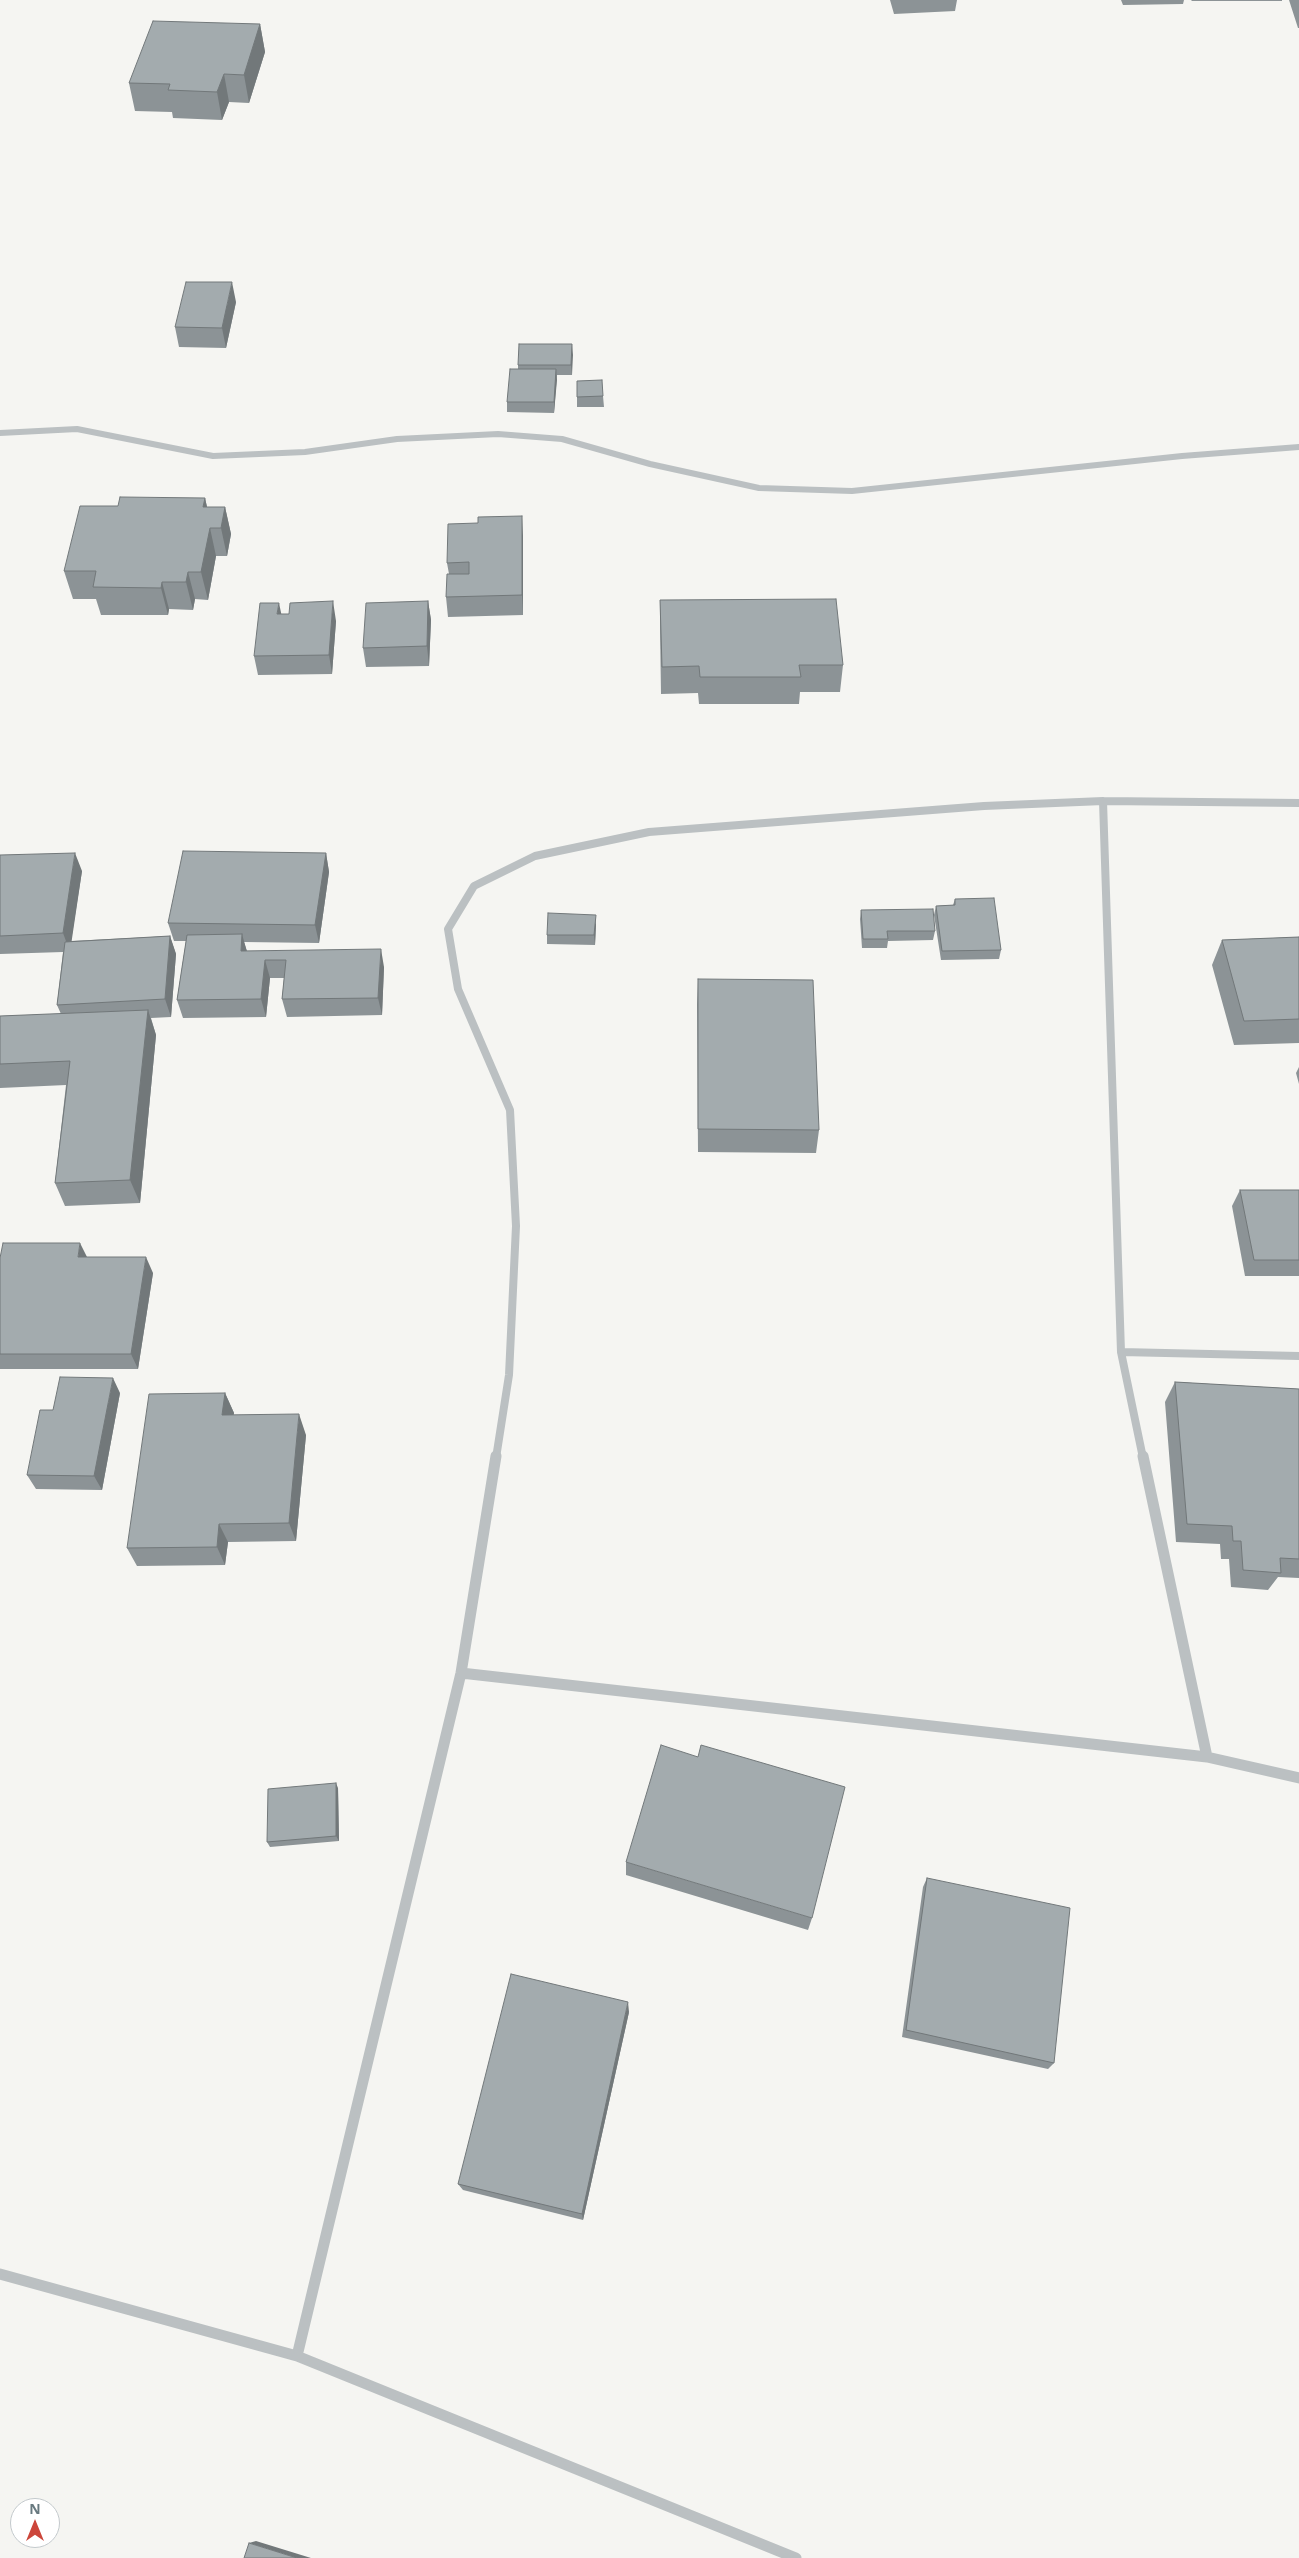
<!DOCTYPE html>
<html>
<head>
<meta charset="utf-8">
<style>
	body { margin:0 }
	#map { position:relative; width:1299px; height:2558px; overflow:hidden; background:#f5f5f2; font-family:"Noto Sans",sans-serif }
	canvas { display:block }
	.north { position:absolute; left:10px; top:2498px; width:50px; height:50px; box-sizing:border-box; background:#fff; border:1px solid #c3c9cc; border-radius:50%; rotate:0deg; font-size:14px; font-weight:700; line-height:20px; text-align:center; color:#68797f }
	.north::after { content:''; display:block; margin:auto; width:18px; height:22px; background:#cc463b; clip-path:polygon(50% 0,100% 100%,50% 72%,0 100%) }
</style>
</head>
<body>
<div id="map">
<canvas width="1299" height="2558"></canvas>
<div class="north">N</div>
</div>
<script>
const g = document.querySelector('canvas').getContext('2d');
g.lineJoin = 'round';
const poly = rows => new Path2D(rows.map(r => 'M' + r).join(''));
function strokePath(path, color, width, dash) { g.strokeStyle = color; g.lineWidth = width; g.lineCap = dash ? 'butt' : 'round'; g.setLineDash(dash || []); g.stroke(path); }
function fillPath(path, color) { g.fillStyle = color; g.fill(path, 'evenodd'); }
strokePath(poly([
	[0,433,77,429,213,456,305,452,397,439,498,434,562,439,650,464,759,488,852,491,1182,456,1299,447]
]), '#bbc0c2', 6);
strokePath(poly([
	[1103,801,1121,1352,1143,1458],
	[1121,1352,1299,1356],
	[496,1458,509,1375,516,1226,510,1110,458,989,448,929,474,886,535,856,649,832,984,806,1103,801,1299,803]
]), '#bbc0c2', 8);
strokePath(poly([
	[1143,1456,1207,1757],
	[461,1673,1207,1757,1299,1778],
	[0,2274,297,2356,796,2558],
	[297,2356,461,1673,496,1456]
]), '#bbc0c2', 11);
fillPath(poly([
	[890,0,957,0,955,11,894,14],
	[1121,0,1184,0,1183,4,1123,5],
	[1191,0,1282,0,1282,1,1192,1],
	[1289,0,1299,0,1299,28,1298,28],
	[260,24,265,52,249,103,229,102,222,120,173,118,172,112,135,111,129,83],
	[236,302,226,348,179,347,175,327],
	[572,344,572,375,557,375,554,413,507,412,507,402,518,369,518,365],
	[577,381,603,396,604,407,577,407],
	[205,498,207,507,225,507,231,534,227,556,216,556,208,600,195,599,193,610,169,609,168,615,101,615,96,599,73,599,64,571,118,506],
	[478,523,523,536,523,615,448,617,446,597,449,574,447,563],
	[660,600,843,665,840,692,800,692,799,704,699,704,698,693,661,694,660,628],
	[428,601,431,620,429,666,366,667,363,648],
	[281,614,336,621,332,674,258,675,254,656],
	[326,853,329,872,319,943,244,942,247,951,384,967,382,1015,287,1017,282,999,284,978,270,978,266,1017,183,1018,177,1000,186,941,174,941,168,923],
	[0,855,82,871,71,941,170,936,176,954,171,1017,151,1018,156,1035,140,1203,65,1206,55,1183,66,1085,0,1088,0,1016,61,1014,57,1005,63,952,0,954],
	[955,899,1001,950,999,959,941,960,934,915,936,906,953,905],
	[861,910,935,931,933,940,888,941,887,948,862,948,860,919],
	[596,924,595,945,547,944,547,935],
	[1299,937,1299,1043,1234,1045,1212,965,1222,940],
	[698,979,819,1130,816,1153,698,1152,697,1004],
	[1299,1067,1299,1084,1296,1073],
	[1240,1190,1299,1190,1299,1276,1245,1276,1232,1206],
	[87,1257,153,1273,138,1369,0,1369,0,1258],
	[1175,1382,1299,1389,1299,1578,1278,1577,1268,1590,1231,1587,1229,1559,1221,1559,1220,1544,1176,1542,1165,1402],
	[120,1393,102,1490,36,1489,27,1475],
	[225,1393,234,1413,233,1415,306,1435,296,1541,228,1542,225,1565,137,1566,127,1548],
	[338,1788,339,1841,270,1847,267,1842],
	[626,1862,812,1918,808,1930,626,1875],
	[927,1878,1054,2063,1048,2069,902,2037,923,1887],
	[629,2012,583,2220,463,2190,458,2184]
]), '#8c9396');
fillPath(poly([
	[260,24,265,52,249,103,244,75],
	[224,74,229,102,222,120,217,92],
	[232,282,236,302,226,348,222,328],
	[572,344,573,355,572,375,571,365],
	[556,369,557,380,554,413,554,402],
	[205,498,211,525,210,528,216,556,208,600,201,572,203,507],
	[225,507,231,534,227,556,221,528],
	[522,516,523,536,523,615,522,595],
	[188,572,195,599,193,610,186,582],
	[162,582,169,609,168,615,161,588],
	[333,601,336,621,332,674,329,655],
	[428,601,431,620,429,666,427,646],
	[279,603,283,622,277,614],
	[75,853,82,871,70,952,63,933],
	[326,853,329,872,319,943,315,925],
	[596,915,596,924,595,945,594,935],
	[242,934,247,952,241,951],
	[170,936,176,954,171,1017,165,999],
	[381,949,384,967,382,1015,378,998],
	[265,960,270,978,266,1017,261,999],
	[148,1010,156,1035,140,1203,130,1180],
	[80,1243,88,1259,78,1257],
	[146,1257,153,1273,138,1369,131,1354],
	[113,1378,120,1393,102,1490,94,1476],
	[225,1393,234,1413,231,1435,222,1415],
	[299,1414,306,1435,296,1541,289,1523],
	[219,1524,228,1542,225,1565,217,1547],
	[336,1783,338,1788,339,1841,336,1836],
	[628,2002,629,2012,583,2220,582,2214],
	[256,2541,311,2558,297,2558,249,2543]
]), '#72787a');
const building = poly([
	[153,21,260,24,244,75,224,74,217,92,168,90,170,84,129,83,153,21],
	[186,282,232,282,222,328,175,327,186,282],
	[519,344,572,344,571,365,518,365,519,344],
	[510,369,556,369,554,402,507,402,510,369],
	[602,380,603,396,577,397,577,381,602,380],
	[120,497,205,498,203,507,225,507,221,528,210,528,201,572,188,572,186,582,162,582,161,588,93,587,96,571,64,571,80,506,118,506,120,497],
	[522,516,522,595,446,597,447,574,469,574,469,562,447,563,448,524,478,523,478,517,522,516],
	[836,599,843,665,799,665,801,677,700,677,699,666,662,667,660,600,836,599],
	[333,601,329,655,254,656,260,603,279,603,277,614,289,614,290,603,333,601],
	[428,601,427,646,363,648,366,603,428,601],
	[183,851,326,853,315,925,168,923,183,851],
	[75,853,63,933,0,936,0,855,75,853],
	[994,898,1001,950,942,951,936,906,955,905,955,899,994,898],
	[933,909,935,931,887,931,888,939,863,939,861,910,933,909],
	[548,913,596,915,594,935,547,935,548,913],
	[242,934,241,951,381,949,378,998,282,999,286,960,265,960,261,999,177,1000,187,935,242,934],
	[170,936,165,999,57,1005,65,942,170,936],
	[1299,937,1299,1019,1244,1021,1222,940,1299,937],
	[698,979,813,980,819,1130,698,1129,698,979],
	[148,1010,130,1180,55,1183,70,1061,0,1064,0,1016,148,1010],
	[1240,1190,1299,1190,1299,1260,1254,1260,1240,1190],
	[3,1243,80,1243,78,1257,146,1257,131,1354,0,1354,0,1258,3,1243],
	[60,1377,113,1378,94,1476,27,1475,40,1410,53,1410,60,1377],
	[1175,1382,1299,1389,1299,1559,1280,1558,1281,1573,1243,1570,1241,1541,1233,1541,1232,1526,1187,1524,1175,1382],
	[225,1393,222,1415,299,1414,289,1523,219,1524,217,1547,127,1548,149,1394,225,1393],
	[661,1745,698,1757,701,1745,845,1787,812,1918,626,1862,661,1745],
	[336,1783,336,1836,267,1842,268,1789,336,1783],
	[927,1878,1070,1908,1054,2063,906,2030,927,1878],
	[511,1974,628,2002,582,2214,458,2184,511,1974],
	[249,2543,297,2558,244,2558,249,2543]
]);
fillPath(building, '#a3abae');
strokePath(building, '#72787a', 1);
</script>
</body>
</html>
